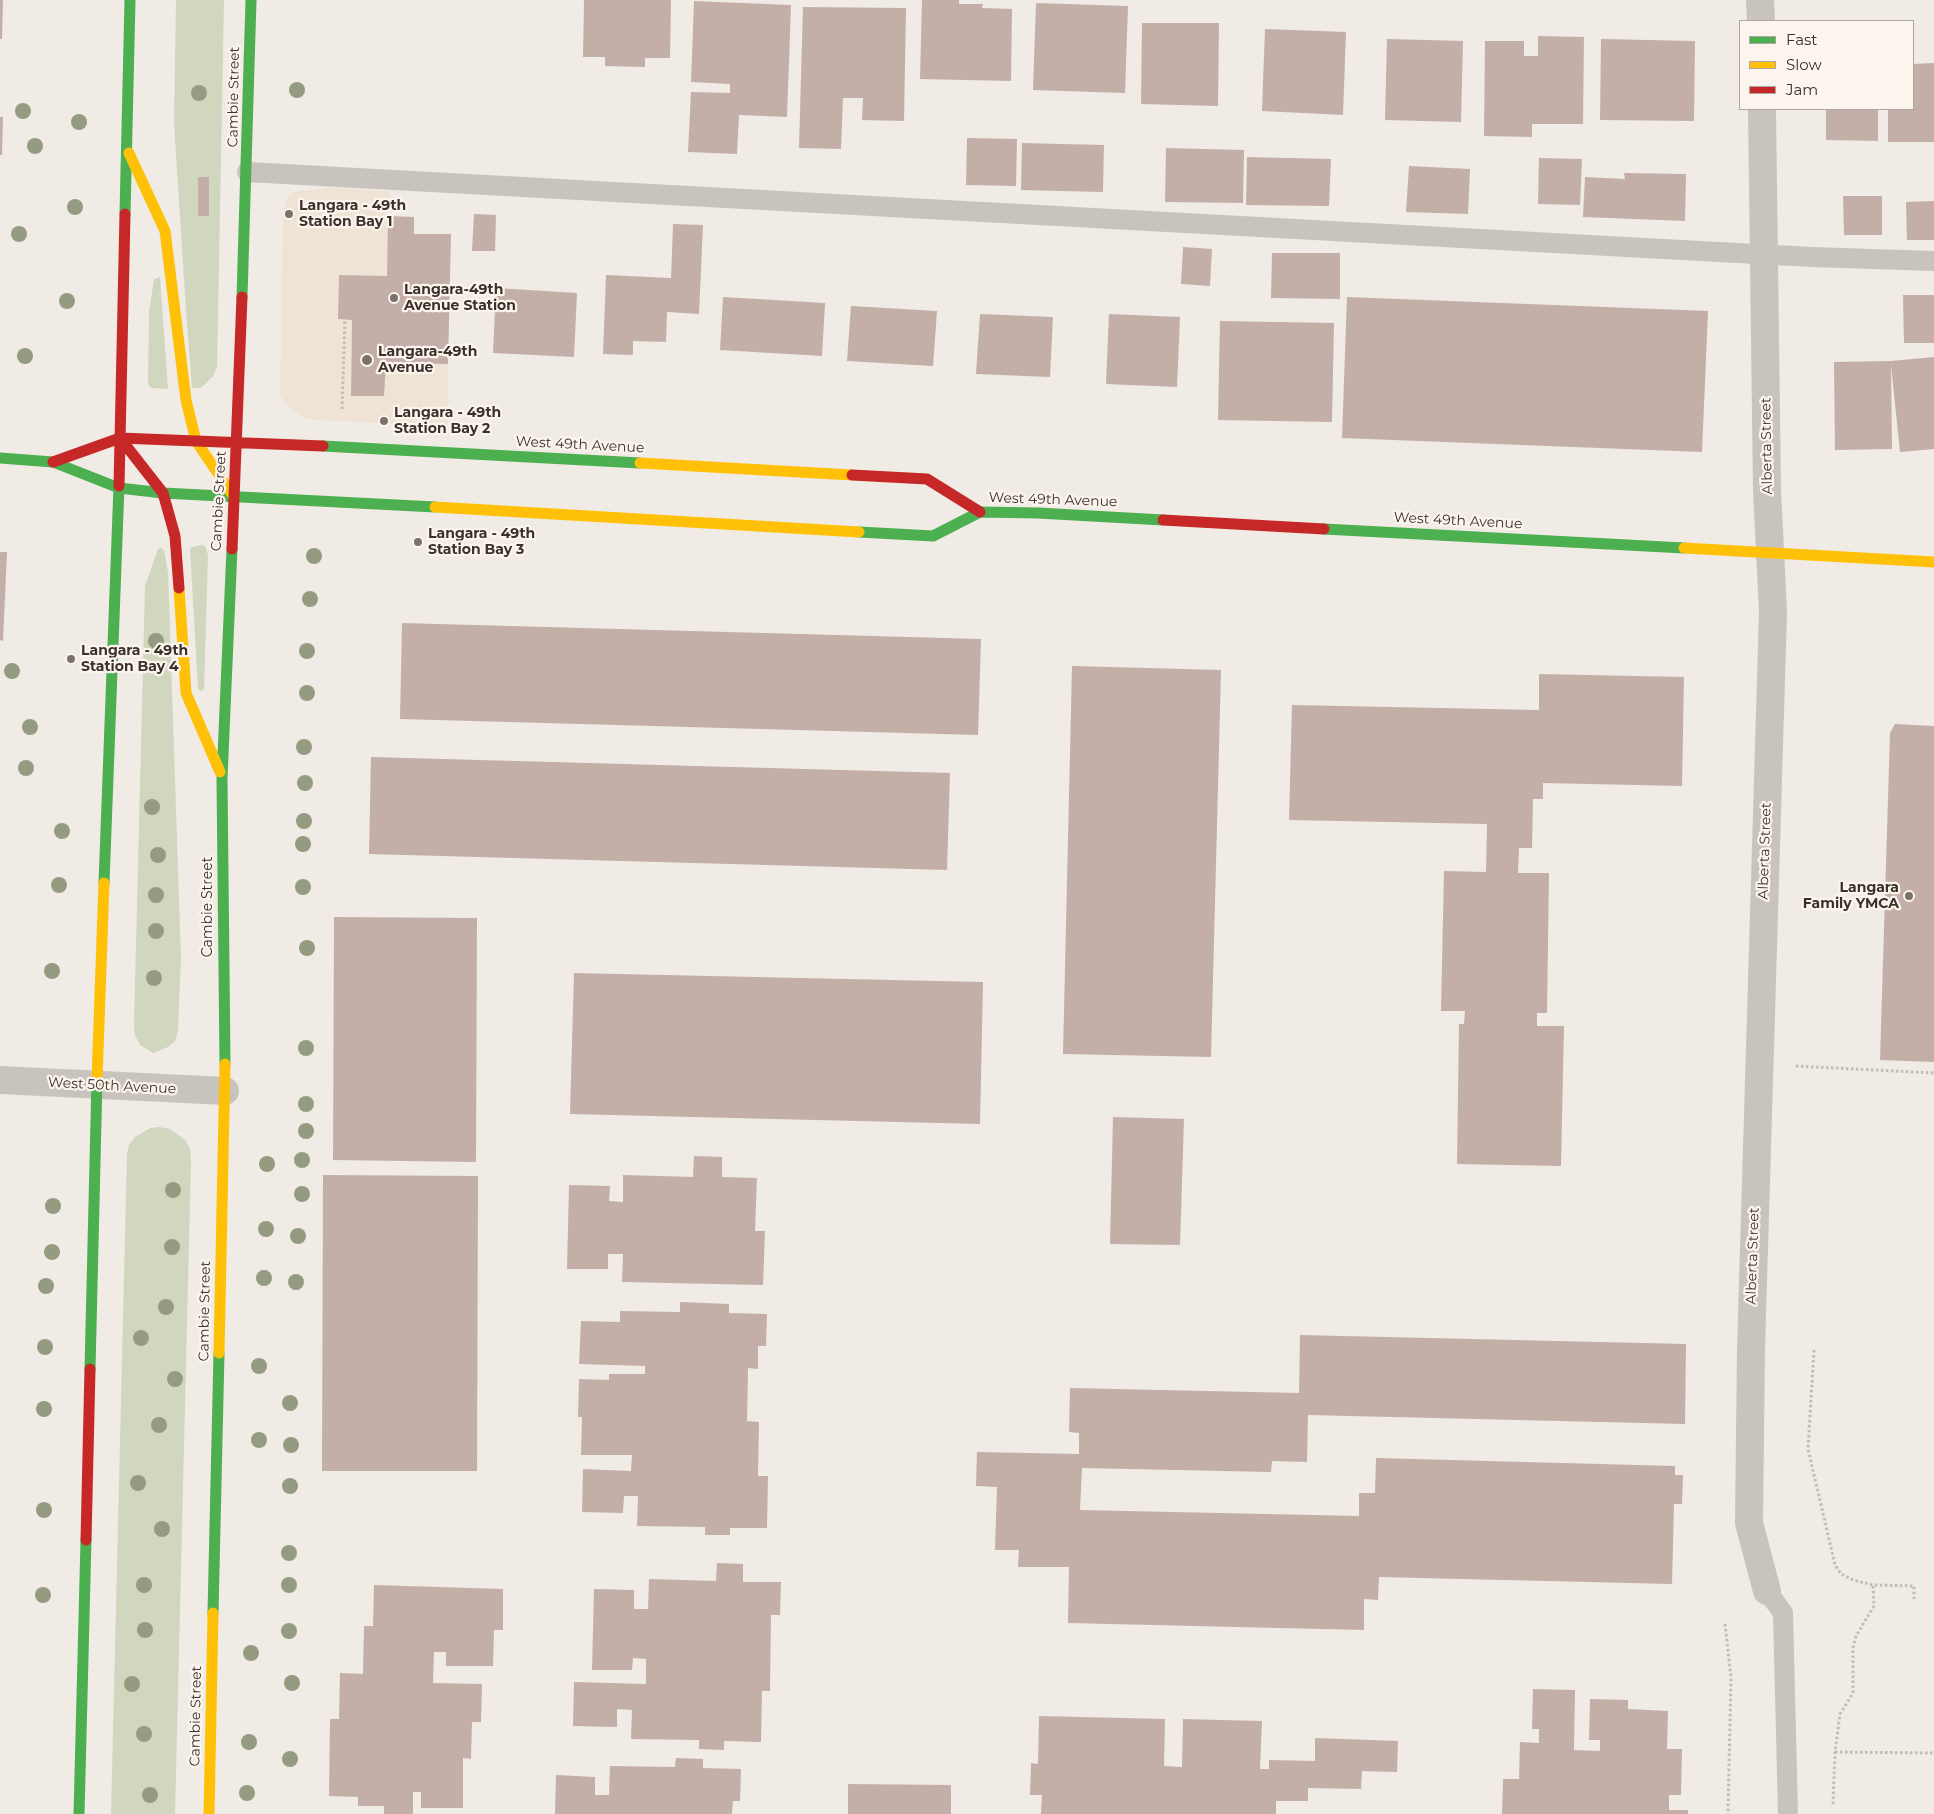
<!DOCTYPE html>
<html>
<head>
<meta charset="utf-8">
<style>
	body { margin:0 }
	#map { position:relative; width:1934px; height:1814px; overflow:hidden; background:#f0ebe5; font-family:Montserrat,sans-serif }
	canvas { display:block }
	.legend { position:absolute; left:1739px; top:20px; width:175px; height:90px; box-sizing:border-box; background:#fbf5ee; border:1px solid #aea6a0; margin:0; padding:6px 9px; list-style:none; font-size:15px; color:#3b302b }
	.legend li { display:flex; align-items:center; gap:10px; height:25px }
	.legend b { width:25px; border:1px solid #aea6a0 }
</style>
</head>
<body>
<div id="map">
<canvas width="1934" height="1814"></canvas>
<ul class="legend">
<li><b style="height:6px;background:#4caf50"></b>Fast</li>
<li><b style="height:6px;background:#ffc107"></b>Slow</li>
<li><b style="height:6px;background:#c62828"></b>Jam</li>
</ul>
</div>
<script>
const g = document.querySelector('canvas').getContext('2d');
g.lineJoin = 'round';
function fillPath(path, color) { g.fillStyle = color; g.fill(path, 'evenodd'); }
const poly = rows => new Path2D(rows.map(r => 'M' + r).join(''));
function strokePath(path, color, width, dash) { g.strokeStyle = color; g.lineWidth = width; g.lineCap = dash ? 'butt' : 'round'; g.setLineDash(dash || []); g.stroke(path); }
function label(font, color, halo, rows, align = 'center') {
  g.font = font + ' Montserrat,sans-serif'; g.lineWidth = 4.5; g.setLineDash([]); g.textBaseline = 'middle'; g.strokeStyle = halo; g.fillStyle = color; for (const [text, x, y, turn = 0] of rows) {
    g.save(); g.translate(x, y); g.rotate((+turn || 0) * Math.PI / 180); g.textAlign = isNaN(turn) ? turn : align; if (halo) g.strokeText(text, 0, 0); g.fillText(text, 0, 0); g.restore();
  }
}
fillPath(poly([
	[176,0,224,0,217,367,213,376,201,388,192,388,186,310,174,124],
	[160,277,168,389,151,388,148,384,149,312,154,279],
	[201,545,205,546,208,555,204,689,201,691,198,689,190,548],
	[161,548,164,550,168,572,181,959,178,1031,175,1041,168,1047,153,1053,140,1045,135,1035,134,1024,145,586,158,549],
	[159,1127,170,1129,185,1140,190,1149,191,1160,175,1814,111,1814,127,1153,129,1145,135,1137,150,1128]
]), '#d1d6bf');
fillPath(poly([
	[329,188,389,191,387,276,339,275,338,319,352,320,351,396,384,396,386,363,448,364,448,426,315,420,302,417,289,408,280,396,283,212,287,198,295,192]
]), '#eee3d5');
fillPath(poly([
	[0,0,3,0,2,39,0,39],
	[584,0,671,0,670,58,645,58,645,67,605,66,605,57,583,57],
	[922,0,959,0,959,4,983,4,982,8,1012,9,1011,81,920,79],
	[694,1,791,5,787,117,739,115,737,154,688,152,691,92,730,93,730,84,691,82],
	[1036,3,1128,6,1125,93,1033,90],
	[803,7,906,8,904,121,862,120,863,98,843,98,841,149,799,148],
	[1142,23,1219,23,1218,106,1141,104],
	[1265,29,1346,32,1343,115,1262,111],
	[1538,36,1584,37,1583,124,1532,124,1532,137,1484,136,1485,41,1524,41,1524,56,1538,56],
	[1387,39,1463,41,1461,122,1385,120],
	[1601,39,1695,41,1694,121,1600,120],
	[1934,63,1934,142,1888,142,1888,109,1913,109,1913,64],
	[1826,109,1878,109,1878,141,1826,140],
	[0,117,3,117,2,155,0,155],
	[967,138,1017,139,1016,186,966,185],
	[1022,143,1104,145,1103,192,1021,190],
	[1166,148,1244,150,1243,203,1165,202],
	[1247,157,1331,159,1329,206,1246,205],
	[1539,158,1582,159,1580,205,1538,204],
	[1409,166,1470,169,1468,214,1406,212],
	[1624,173,1686,174,1685,221,1583,217,1585,177,1625,179],
	[198,177,209,177,209,216,198,216],
	[1843,196,1882,196,1882,235,1844,235],
	[1934,201,1934,240,1907,240,1906,202],
	[474,214,496,215,495,251,472,251],
	[388,216,414,217,414,234,451,234,448,364,386,363,384,396,351,396,352,320,338,319,339,275,387,276],
	[673,224,703,225,699,314,667,312,666,342,633,341,633,355,603,354,606,275,671,278],
	[1183,247,1212,249,1210,286,1181,284],
	[1272,253,1340,253,1340,299,1271,298],
	[496,288,577,293,574,357,493,353],
	[1903,295,1934,295,1934,343,1904,343],
	[723,297,825,303,822,356,720,350],
	[1347,297,1708,311,1702,452,1342,438],
	[851,306,937,311,933,366,847,361],
	[980,314,1053,317,1050,377,976,374],
	[1109,314,1180,317,1177,387,1106,384],
	[1220,321,1334,323,1332,422,1218,420],
	[1934,357,1934,449,1900,452,1891,365,1892,449,1835,450,1834,362,1891,361],
	[0,552,7,552,3,641,0,640],
	[402,623,981,639,978,735,400,719],
	[1072,666,1221,670,1211,1057,1063,1054],
	[1539,674,1684,677,1682,786,1543,783,1543,799,1533,799,1532,848,1519,848,1518,873,1549,873,1547,1013,1537,1013,1537,1026,1564,1026,1561,1166,1457,1164,1459,1024,1464,1024,1465,1011,1441,1011,1444,871,1486,872,1487,824,1289,820,1292,705,1539,710],
	[1895,724,1934,726,1934,1062,1880,1060,1890,733],
	[371,757,950,773,947,870,369,854],
	[334,917,477,918,476,1162,333,1160],
	[574,973,983,982,980,1124,570,1114],
	[1113,1117,1184,1119,1180,1245,1110,1244],
	[694,1156,722,1157,722,1177,757,1178,755,1231,765,1231,763,1285,622,1282,623,1254,608,1254,608,1269,567,1269,569,1185,610,1186,609,1201,623,1202,623,1175,693,1177],
	[323,1175,478,1176,477,1471,322,1471],
	[680,1302,729,1304,729,1313,767,1314,766,1346,758,1346,758,1369,748,1368,747,1421,759,1422,758,1476,768,1476,767,1528,730,1528,730,1535,705,1535,705,1527,637,1526,638,1496,624,1496,623,1513,582,1512,583,1469,631,1471,632,1455,581,1455,582,1417,578,1417,579,1379,609,1380,609,1374,645,1374,645,1366,579,1364,581,1321,620,1322,620,1311,680,1312],
	[1300,1335,1686,1344,1685,1424,1308,1415,1307,1462,1272,1461,1271,1472,1082,1468,1080,1510,1359,1516,1359,1493,1375,1493,1376,1458,1675,1466,1675,1475,1683,1475,1682,1504,1674,1504,1672,1584,1379,1577,1378,1600,1364,1599,1364,1630,1068,1623,1069,1567,1018,1567,1019,1550,995,1550,997,1487,976,1486,977,1452,1079,1454,1079,1433,1069,1432,1070,1388,1299,1393],
	[717,1563,743,1564,743,1582,781,1582,780,1615,771,1615,770,1691,762,1691,761,1742,724,1741,724,1750,699,1749,699,1740,631,1739,632,1710,617,1709,617,1727,573,1726,574,1682,646,1684,646,1659,633,1658,632,1670,592,1670,594,1589,634,1590,634,1609,648,1609,649,1579,716,1581],
	[374,1585,503,1589,503,1630,494,1630,493,1666,446,1666,446,1652,434,1652,433,1683,482,1684,481,1722,472,1722,471,1759,463,1758,463,1808,421,1808,421,1792,413,1792,413,1814,384,1814,384,1806,358,1806,358,1797,329,1796,330,1719,339,1719,340,1673,363,1674,364,1626,373,1626],
	[1533,1689,1575,1690,1574,1750,1600,1751,1600,1740,1589,1740,1590,1699,1628,1700,1628,1709,1668,1711,1667,1749,1682,1749,1681,1795,1669,1795,1669,1810,1688,1810,1688,1814,1502,1814,1503,1779,1519,1779,1520,1742,1539,1743,1539,1729,1532,1729],
	[1039,1716,1165,1719,1164,1766,1182,1767,1183,1719,1262,1721,1260,1769,1269,1769,1269,1760,1315,1761,1315,1738,1398,1741,1397,1772,1362,1771,1361,1789,1308,1788,1308,1801,1276,1801,1276,1814,1041,1814,1042,1795,1030,1795,1031,1763,1038,1764],
	[676,1758,703,1759,703,1768,741,1769,740,1801,733,1801,732,1814,555,1814,556,1775,595,1777,595,1795,609,1795,610,1766,675,1767],
	[848,1784,951,1785,951,1814,848,1814]
]), '#c3afa7');
strokePath(poly([
	[342,409,345,319],
	[1796,1066,1934,1073],
	[1814,1350,1808,1449,1835,1565,1841,1574,1853,1580,1873,1585,1914,1586,1914,1599],
	[1725,1624,1731,1678,1728,1814],
	[1835,1752,1934,1753],
	[1833,1804,1835,1752,1840,1714,1853,1693,1853,1648,1856,1636,1874,1606,1873,1585]
]), '#c2bbb6', 3, [2.5, 2.5]);
strokePath(poly([
	[247,172,1811,257,1934,261],
	[1767,1591,1783,1613,1788,1814]
]), '#c9c3be', 20);
strokePath(poly([
	[1760,0,1761,21],
	[1762,109,1767,490,1773,612,1751,1349,1749,1523,1767,1591],
	[0,1080,225,1091]
]), '#c9c3be', 28);
strokePath(poly([
	[125,214,130,0],
	[242,297,251,0],
	[323,446,640,463],
	[0,458,53,462,119,488,163,493,435,507],
	[1324,529,1684,548],
	[859,532,933,536,980,512,1038,513,1163,520],
	[104,883,119,486],
	[225,1064,222,778,232,549],
	[90,1369,97,1079],
	[213,1613,219,1353],
	[79,1814,86,1540]
]), '#4caf50', 11);
strokePath(poly([
	[129,153,165,231,186,400,196,441,234,497],
	[640,463,852,475],
	[435,507,859,532],
	[1684,548,1934,562],
	[179,588,186,693,220,772],
	[97,1079,104,883],
	[219,1353,225,1064],
	[209,1814,213,1613]
]), '#ffc107', 11);
strokePath(poly([
	[120,438,163,493,175,536,179,588],
	[53,462,120,438,323,446],
	[852,475,927,479,980,512],
	[119,486,125,214],
	[1163,520,1324,529],
	[232,549,242,297],
	[86,1540,90,1369]
]), '#c62828', 11);
g.fillStyle = '#959b80';
for (const [x, y] of [
	[297,90],
	[199,93],
	[23,111],
	[79,122],
	[35,146],
	[75,207],
	[19,234],
	[67,301],
	[25,356],
	[314,556],
	[310,599],
	[156,641],
	[307,651],
	[12,671],
	[307,693],
	[30,727],
	[304,747],
	[26,768],
	[305,783],
	[152,807],
	[304,821],
	[62,831],
	[303,844],
	[158,855],
	[59,885],
	[303,887],
	[156,895],
	[156,931],
	[307,948],
	[52,971],
	[154,978],
	[306,1048],
	[306,1104],
	[306,1131],
	[302,1160],
	[267,1164],
	[173,1190],
	[302,1194],
	[53,1206],
	[266,1229],
	[298,1236],
	[172,1247],
	[52,1252],
	[264,1278],
	[296,1282],
	[46,1286],
	[166,1307],
	[141,1338],
	[45,1347],
	[259,1366],
	[175,1379],
	[290,1403],
	[44,1409],
	[159,1425],
	[259,1440],
	[291,1445],
	[138,1483],
	[290,1486],
	[44,1510],
	[162,1529],
	[289,1553],
	[144,1585],
	[289,1585],
	[43,1595],
	[145,1630],
	[289,1631],
	[251,1653],
	[292,1683],
	[132,1684],
	[144,1734],
	[249,1742],
	[290,1759],
	[247,1793],
	[150,1795]
]) { g.beginPath(); g.arc(x, y, 8, 0, 2 * Math.PI); g.fill(); }
for (const [x, y, r, color] of [
	[289,214,5,"#7a716c"],
	[394,298,5,"#7a716c"],
	[367,360,6,"#7a716c"],
	[384,421,5,"#7a716c"],
	[418,542,5,"#7a716c"],
	[71,659,5,"#7a716c"],
	[1909,896,5,"#7a716c"]
]) { const dot = new Path2D(); dot.arc(x, y, r, 0, 2 * Math.PI); g.fillStyle = color; g.fill(dot); strokePath(dot, '#fbf5ee', 2); }
label('14px', '#3b302b', '#fbf5ee', [
	["Cambie Street",234,97,-89],
	["West 49th Avenue",580,445,3],
	["Alberta Street",1767,446,-91],
	["West 49th Avenue",1053,500,2],
	["Cambie Street",219,501,-87],
	["West 49th Avenue",1458,521,3],
	["Alberta Street",1765,851,-88],
	["Cambie Street",208,907,-90],
	["West 50th Avenue",112,1086,3],
	["Alberta Street",1753,1256,-88],
	["Cambie Street",205,1311,-89],
	["Cambie Street",196,1716,-89]
]);
label('bold 14px', '#3b302b', '#fbf5ee', [
	["Langara - 49th",299,206],
	["Station Bay 1",299,222],
	["Langara-49th",404,290],
	["Avenue Station",404,306],
	["Langara-49th",378,352],
	["Avenue",378,368],
	["Langara - 49th",394,413],
	["Station Bay 2",394,429],
	["Langara - 49th",428,534],
	["Station Bay 3",428,550],
	["Langara - 49th",81,651],
	["Station Bay 4",81,667],
	["Langara",1899,888,"right"],
	["Family YMCA",1899,904,"right"]
], 'left');
</script>
</body>
</html>
